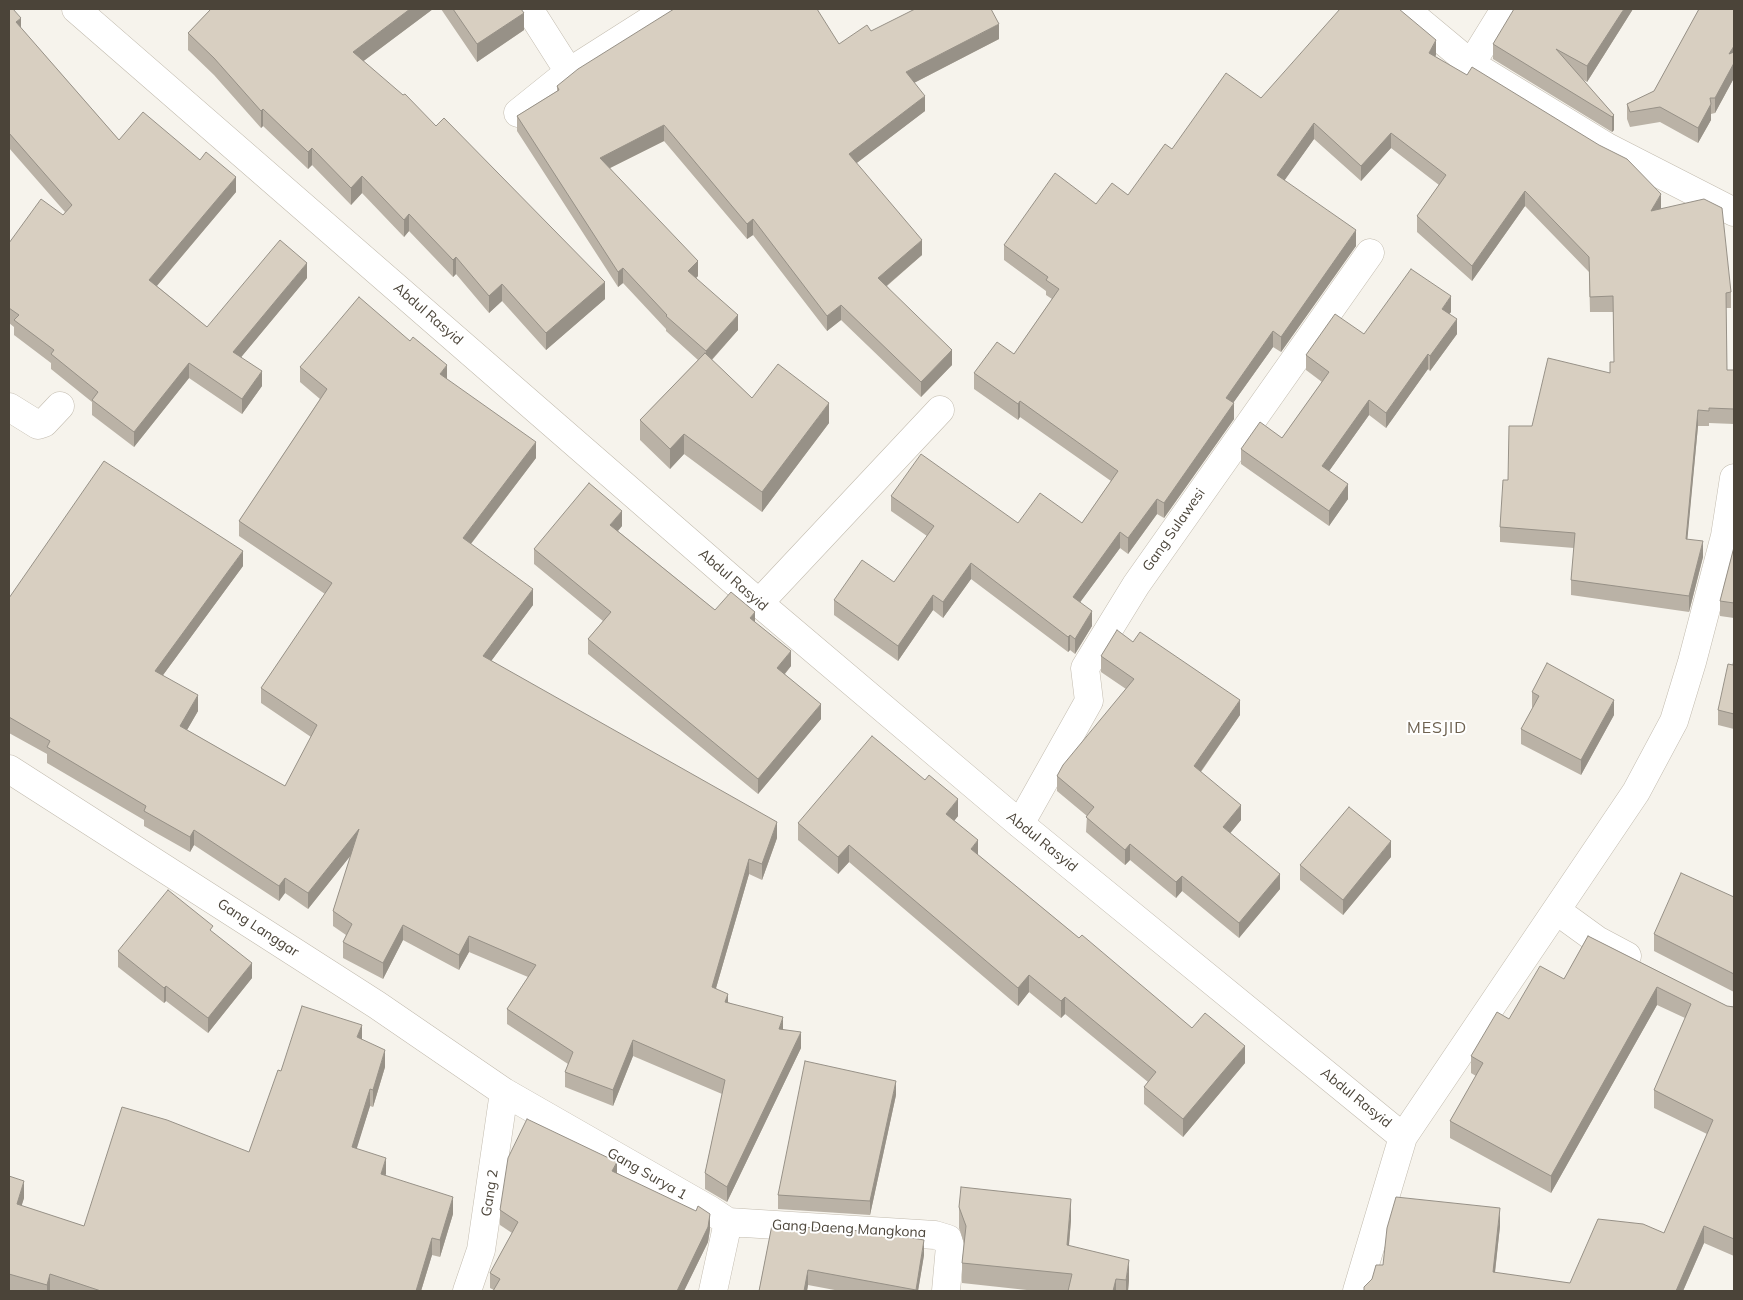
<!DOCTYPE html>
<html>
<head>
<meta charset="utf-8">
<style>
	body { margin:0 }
	#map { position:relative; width:1743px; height:1300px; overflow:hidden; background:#f6f3ec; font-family:Mulish,sans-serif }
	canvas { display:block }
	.frame { position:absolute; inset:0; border:10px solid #4b4439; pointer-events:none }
</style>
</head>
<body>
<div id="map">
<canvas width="1743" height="1300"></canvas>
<div class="frame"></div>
</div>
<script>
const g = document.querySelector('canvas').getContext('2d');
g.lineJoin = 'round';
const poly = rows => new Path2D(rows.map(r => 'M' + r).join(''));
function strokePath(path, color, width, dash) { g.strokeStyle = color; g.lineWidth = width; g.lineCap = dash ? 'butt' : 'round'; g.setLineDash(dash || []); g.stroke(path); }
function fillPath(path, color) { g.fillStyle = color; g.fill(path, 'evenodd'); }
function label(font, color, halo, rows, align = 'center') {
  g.font = font + ' Mulish,sans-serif'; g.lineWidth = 4; g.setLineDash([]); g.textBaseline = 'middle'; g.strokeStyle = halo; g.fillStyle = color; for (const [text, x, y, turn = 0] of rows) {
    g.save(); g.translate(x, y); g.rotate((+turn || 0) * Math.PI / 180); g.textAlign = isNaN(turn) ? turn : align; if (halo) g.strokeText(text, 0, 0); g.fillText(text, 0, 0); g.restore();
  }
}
const minor = poly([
	[76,9,759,603,1020,824,1403,1137],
	[1405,9,1471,64,1607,147,1734,212],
	[1471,64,1505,9],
	[569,72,668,9],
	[518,113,569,72,529,9],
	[9,407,38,425,44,423,60,406],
	[759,603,940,410],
	[9,769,377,1005,504,1092,710,1210,728,1222,713,1291],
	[1020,824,1089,701,1085,668,1136,585,1370,253],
	[1557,911,1597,940,1627,956],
	[728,1222,935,1235,948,1239,950,1246,946,1291],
	[467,1291,481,1250,504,1092],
	[1357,1291,1403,1137,1636,792,1674,721,1692,662,1725,536,1734,478]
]);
strokePath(minor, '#c2bbae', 29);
strokePath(minor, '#fff', 28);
fillPath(poly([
	[9,9,21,28,119,140,236,192,157,286,207,327,307,278,241,357,262,386,242,414,189,378,134,447,92,415,92,402,51,369,51,363,14,335,14,327,9,323,9,243,63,215,65,212,9,148],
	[211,9,433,9,363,61,605,299,546,350,502,301,489,313,456,274,453,277,409,231,404,237,362,193,351,205,312,165,308,169,263,126,261,128,214,75,188,50,188,33],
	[441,9,521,9,524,30,477,62],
	[1633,9,1587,82,1582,79,1614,115,1614,130,1612,132,1493,59,1493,44],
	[1698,9,1734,9,1734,78,1715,113,1711,114,1711,120,1698,143,1660,122,1630,127,1627,119,1627,104,1654,91,1699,9],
	[871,31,999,39,914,83,925,111,856,163,922,255,887,286,952,365,921,397,841,320,827,331,753,235,747,239,664,141,610,168,698,276,696,278,738,330,712,360,752,398,829,423,762,512,684,454,670,469,640,440,640,420,698,360,666,331,666,329,623,283,618,287,517,131,517,116,557,91,557,86,839,44],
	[1436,55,1435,56,1661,209,1731,292,1731,308,1726,308,1727,370,1734,370,1734,424,1709,423,1709,426,1698,426,1687,539,1703,557,1689,612,1571,595,1571,580,1574,548,1500,542,1500,527,1508,480,1532,426,1610,373,1614,362,1613,312,1590,312,1589,272,1525,206,1472,281,1417,232,1417,216,1439,185,1391,148,1361,181,1314,139,1284,180,1356,246,1281,352,1273,347,1233,403,1234,419,1164,518,1157,514,1128,554,1120,548,1080,602,1092,626,1075,654,1070,650,1068,652,971,579,943,618,933,610,898,661,834,615,834,600,894,582,927,536,891,511,891,496,1018,523,1082,523,1111,481,1020,417,1018,420,974,389,974,373,1014,354,1052,299,1046,295,1046,291,1004,260,1004,245,1096,204,1128,195,1172,149,1261,98],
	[1451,312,1449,314,1457,334,1430,371,1428,369,1386,428,1369,415,1329,471,1348,499,1329,526,1241,464,1241,449,1282,438,1322,382,1306,370,1306,355,1364,334],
	[300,367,447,379,536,458,471,544,533,605,491,661,777,838,762,880,749,874,716,988,728,1002,783,1029,801,1048,727,1202,705,1189,705,1173,722,1094,633,1056,613,1106,565,1087,565,1072,568,1064,507,1024,507,1009,528,977,469,952,459,970,403,940,383,979,343,958,343,942,346,935,333,926,333,911,351,855,308,909,285,893,279,901,194,845,190,852,144,826,144,820,47,763,47,754,9,733,9,598,243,566,163,675,198,711,187,730,285,786,311,737,261,703,261,688,325,594,239,536,239,521,320,399,300,382],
	[622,526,618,531,715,610,755,622,791,666,785,674,821,719,758,794,588,654,588,639,603,621,534,564,534,549],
	[1734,547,1734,618,1720,616,1720,601],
	[1133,642,1240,715,1201,772,1241,820,1230,833,1280,889,1239,938,1182,891,1176,898,1130,860,1125,865,1086,832,1087,816,1057,791,1057,776,1126,689,1101,672,1101,656],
	[1734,659,1734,729,1718,725,1718,710,1733,665],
	[1532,692,1614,715,1581,775,1521,744,1521,729,1533,708,1532,707],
	[925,780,958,816,954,821,978,855,1079,938,1192,1028,1245,1063,1183,1137,1144,1104,1144,1087,1148,1082,1065,1014,1061,1018,1029,992,1018,1006,849,862,838,874,798,840,798,823],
	[1391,857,1343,915,1300,880,1300,865],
	[1734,897,1734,992,1654,951,1654,934],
	[213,933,252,978,208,1033,166,1001,164,1003,118,967,118,951],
	[1588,936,1727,1006,1734,1007,1734,1256,1704,1243,1683,1291,1364,1291,1383,1265,1500,1226,1495,1273,1570,1283,1664,1233,1707,1134,1654,1108,1654,1090,1685,1018,1657,1005,1551,1193,1450,1138,1450,1121,1476,1076,1471,1073,1471,1056,1509,1019,1564,979],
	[362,1039,385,1067,373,1107,370,1106,356,1149,385,1175,453,1214,440,1257,432,1255,421,1291,12,1291,9,1290,9,1176,24,1198,21,1206,84,1226,249,1152,281,1071],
	[896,1095,870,1215,778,1209,778,1195],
	[617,1173,710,1229,708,1242,684,1291,493,1291,494,1290,490,1288,490,1273,512,1233,500,1225,500,1210],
	[959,1207,1071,1220,1069,1246,1129,1280,1128,1291,1036,1291,962,1283,962,1263,964,1243,959,1228],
	[772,1225,924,1255,918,1291,840,1291,808,1285,807,1291,759,1291]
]), '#bab2a6');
fillPath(poly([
	[410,9,433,9,353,69,353,52],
	[1624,9,1633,9,1587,82,1587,66],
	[524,13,524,30,477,62,477,44],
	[21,18,21,33,16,22],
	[999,24,999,39,906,87,906,72],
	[1436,40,1436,55,1429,68,1429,53],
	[1734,46,1734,61,1729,54],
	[1734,63,1734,78,1715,113,1715,98],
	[925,96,925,111,849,169,849,154],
	[1711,104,1711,120,1698,143,1698,128],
	[263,109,263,126,261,128,261,111],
	[1614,115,1614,130,1612,132,1612,117],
	[1314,123,1314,139,1277,191,1277,175],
	[664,125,664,141,600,173,600,158],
	[1391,133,1391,148,1361,181,1361,166],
	[312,148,312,165,308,169,308,152],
	[362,176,362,193,351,205,351,188],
	[236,177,236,192,149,295,149,280],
	[1525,191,1525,206,1472,281,1472,266],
	[1661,194,1661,209,1651,211],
	[409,214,409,231,404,237,404,220],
	[753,219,753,235,747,239,747,224],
	[1356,230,1356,246,1281,352,1281,337],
	[922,240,922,255,878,293,878,278],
	[456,257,456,274,453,277,453,260],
	[698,261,698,276,688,286,688,271],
	[307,263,307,278,233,367,233,352],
	[623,268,623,283,618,287,618,272],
	[605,282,605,299,546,350,546,333],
	[502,284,502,301,489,313,489,296],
	[1451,296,1451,312,1442,324,1442,309],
	[841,305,841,320,827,331,827,316],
	[738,315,738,330,706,366,706,351],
	[1457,319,1457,334,1430,371,1430,356],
	[1273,331,1273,347,1226,413,1226,398],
	[952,350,952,365,921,397,921,382],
	[1428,354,1428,369,1386,428,1386,413],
	[189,363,189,378,134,447,134,432],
	[447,365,447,381,440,374],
	[262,371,262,386,242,414,242,399],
	[1369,400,1369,415,1322,481,1322,466],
	[1020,401,1020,417,1018,420,1018,404],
	[829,403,829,423,762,512,762,492],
	[1234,403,1234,419,1164,518,1164,503],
	[1698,410,1698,426,1686,554,1686,539],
	[684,434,684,454,670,469,670,449],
	[536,442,536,458,463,554,463,538],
	[1348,484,1348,499,1329,526,1329,511],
	[1157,499,1157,514,1128,554,1128,538],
	[622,511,622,526,610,540,610,525],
	[1120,532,1120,548,1073,612,1073,597],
	[1703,541,1703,557,1689,612,1689,596],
	[243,551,243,566,155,686,155,671],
	[971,563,971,579,943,618,943,602],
	[533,589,533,605,483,672,483,656],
	[933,595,933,610,898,661,898,646],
	[1092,611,1092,626,1075,654,1075,639],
	[755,612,755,627,750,618],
	[1070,635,1070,650,1068,652,1068,637],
	[791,651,791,666,777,683,777,668],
	[198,695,198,711,180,742,180,726],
	[1240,700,1240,715,1194,781,1194,766],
	[1614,700,1614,715,1581,775,1581,760],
	[821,704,821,719,758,794,758,779],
	[958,799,958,816,946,831,946,814],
	[1241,805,1241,820,1223,842,1223,827],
	[777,822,777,838,762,880,762,864],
	[359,829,359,845,308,909,308,893],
	[194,830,194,845,190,852,190,837],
	[978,840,978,857,971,849],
	[1391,841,1391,857,1343,915,1343,900],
	[1130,844,1130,860,1125,865,1125,850],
	[849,845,849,862,838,874,838,857],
	[749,859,749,874,712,1002,712,987],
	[1280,874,1280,889,1239,938,1239,923],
	[1182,876,1182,891,1176,898,1176,882],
	[285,878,285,893,279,901,279,886],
	[403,925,403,940,383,979,383,963],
	[469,936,469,952,459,970,459,955],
	[252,963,252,978,208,1033,208,1018],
	[1029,975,1029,992,1018,1006,1018,988],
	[166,986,166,1001,164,1003,164,988],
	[1657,987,1657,1005,1551,1193,1551,1176],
	[728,994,728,1009,725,1002],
	[1065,997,1065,1014,1061,1018,1061,1001],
	[783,1017,783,1032,779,1029],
	[362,1025,362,1042,357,1037],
	[801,1032,801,1048,727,1202,727,1187],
	[633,1040,633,1056,613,1106,613,1090],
	[1245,1046,1245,1063,1183,1137,1183,1119],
	[385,1050,385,1067,373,1107,373,1090],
	[896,1081,896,1095,870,1215,870,1201],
	[370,1089,370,1106,352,1164,352,1147],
	[386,1158,386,1174,381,1190,381,1174],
	[617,1162,617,1177,612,1171],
	[24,1181,24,1198,17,1221,17,1204],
	[453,1197,453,1214,440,1257,440,1240],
	[1071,1199,1071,1220,1067,1266,1067,1245],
	[1500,1208,1500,1226,1493,1289,1493,1272],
	[710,1214,710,1229,708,1242,684,1291,677,1291],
	[1704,1226,1704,1243,1683,1291,1676,1291],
	[432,1238,432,1255,421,1291,416,1291],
	[924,1240,924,1255,918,1291,916,1291],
	[1129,1260,1129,1280,1128,1291,1126,1291,1126,1280],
	[808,1270,808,1285,807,1291,804,1291],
	[50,1274,50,1291,47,1291,47,1285],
	[1116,1279,1116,1291,1113,1291]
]), '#979187');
const building = poly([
	[9,9,13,9,21,18,16,22,119,140,143,112,200,160,206,152,236,177,149,280,207,327,280,240,307,263,233,352,262,371,242,399,189,363,134,432,92,400,98,392,51,354,54,350,14,320,19,315,9,308,9,243,41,199,63,215,72,205,9,133,9,9],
	[211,9,410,9,353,52,403,95,405,94,436,126,444,118,605,282,546,333,502,284,489,296,456,257,453,260,409,214,404,220,362,176,351,188,312,148,308,152,263,109,261,111,214,58,188,33,211,9],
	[453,9,521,9,524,13,477,44,453,9],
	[674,9,817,9,839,44,867,25,871,31,915,9,991,9,999,24,906,72,925,96,849,154,922,240,878,278,952,350,921,382,841,305,827,316,753,219,747,224,664,125,600,158,698,261,688,271,738,315,706,351,666,316,667,315,623,268,618,272,517,116,559,90,557,86,578,69,674,9],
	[1340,9,1399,9,1436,40,1429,53,1467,75,1472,67,1599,145,1627,159,1661,194,1651,211,1704,199,1722,208,1731,292,1726,293,1727,370,1734,370,1734,409,1709,408,1709,411,1698,410,1686,539,1703,541,1689,596,1571,580,1575,533,1500,527,1503,480,1508,480,1509,426,1532,426,1548,358,1610,373,1610,362,1614,362,1613,296,1590,297,1589,257,1525,191,1472,266,1417,216,1446,175,1391,133,1361,166,1314,123,1277,175,1356,230,1281,337,1273,331,1226,398,1234,403,1164,503,1157,499,1128,538,1120,532,1073,597,1092,611,1075,639,1070,635,1068,637,971,563,943,602,933,595,898,646,834,600,862,560,894,582,934,526,891,496,921,454,1018,523,1040,493,1082,523,1118,471,1020,401,1018,404,974,373,997,342,1014,354,1059,289,1046,280,1048,277,1004,245,1055,173,1096,204,1112,183,1128,195,1165,144,1172,149,1226,73,1261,98,1340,9],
	[1514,9,1624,9,1587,66,1556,49,1614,115,1612,117,1493,44,1514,9],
	[1699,9,1734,9,1734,46,1729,54,1734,52,1734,63,1715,98,1710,98,1711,104,1698,128,1660,107,1630,112,1627,104,1654,91,1699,9],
	[1411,269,1451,296,1442,309,1457,319,1430,356,1428,354,1386,413,1369,400,1322,466,1348,484,1329,511,1241,449,1260,422,1282,438,1329,372,1306,355,1335,314,1364,334,1411,269],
	[359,297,410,341,413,337,447,365,440,374,536,442,463,538,533,589,483,656,777,822,762,864,749,859,712,987,728,994,725,1002,783,1017,779,1029,801,1032,727,1187,705,1173,725,1080,633,1040,613,1090,565,1072,573,1052,507,1009,536,965,469,936,459,955,403,925,383,963,343,942,352,924,333,911,359,829,308,893,285,878,279,886,194,830,190,837,144,811,146,806,47,747,50,741,9,717,9,598,104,461,243,551,155,671,198,695,180,726,285,786,317,725,261,688,332,583,239,521,327,389,300,367,359,297],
	[705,353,752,398,778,364,829,403,762,492,684,434,670,449,640,420,705,353],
	[589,483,622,511,610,525,715,610,731,592,755,612,750,618,791,651,777,668,821,704,758,779,588,639,611,612,534,549,589,483],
	[1734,547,1734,603,1720,601,1734,547],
	[1117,630,1133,642,1140,632,1240,700,1194,766,1241,805,1223,827,1280,874,1239,923,1182,876,1176,882,1130,844,1125,850,1086,817,1094,807,1057,776,1063,765,1134,679,1101,656,1117,630],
	[1734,659,1734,714,1718,710,1728,664,1733,665,1734,659],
	[1547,663,1614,700,1581,760,1521,729,1539,696,1532,692,1547,663],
	[872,736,925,780,929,775,958,799,946,814,978,840,971,849,1079,938,1082,935,1192,1028,1205,1013,1245,1046,1183,1119,1144,1087,1156,1072,1065,997,1061,1001,1029,975,1018,988,849,845,838,857,798,823,872,736],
	[1349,807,1391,841,1343,900,1300,865,1349,807],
	[1681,873,1734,897,1734,974,1654,934,1681,873],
	[168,890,213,926,210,930,252,963,208,1018,166,986,164,988,118,951,168,890],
	[1588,936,1727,1006,1734,1007,1734,1239,1704,1226,1676,1291,1364,1291,1364,1287,1372,1279,1376,1265,1383,1265,1387,1228,1396,1197,1500,1208,1493,1272,1570,1283,1598,1219,1643,1224,1664,1233,1713,1120,1654,1090,1691,1004,1657,987,1551,1176,1450,1121,1483,1063,1471,1056,1497,1012,1509,1019,1540,966,1564,979,1588,936],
	[302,1006,362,1025,357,1037,385,1050,373,1090,370,1089,352,1147,386,1158,381,1174,453,1197,440,1240,432,1238,416,1291,101,1291,50,1274,47,1285,9,1274,9,1176,24,1181,17,1204,84,1226,122,1107,167,1120,249,1152,278,1070,281,1071,302,1006],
	[805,1061,896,1081,870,1201,778,1195,805,1061],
	[527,1119,617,1162,612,1171,696,1211,698,1206,710,1214,708,1227,677,1291,493,1291,500,1279,490,1273,518,1222,500,1210,508,1158,527,1119],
	[961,1187,1071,1199,1067,1245,1129,1260,1126,1280,1116,1279,1113,1291,1068,1291,1072,1274,962,1263,966,1226,959,1207,961,1187],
	[772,1225,877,1232,924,1240,916,1290,808,1270,804,1291,759,1291,772,1225]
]);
fillPath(building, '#d8cfc1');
strokePath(building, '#979187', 1);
label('14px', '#4b4439', '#fff', [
	["Abdul Rasyid",428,314,41],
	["Gang Sulawesi",1174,530,-55],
	["Abdul Rasyid",733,580,41],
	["Abdul Rasyid",1042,842,39],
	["Gang Langgar",258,928,33],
	["Abdul Rasyid",1356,1098,39],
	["Gang Surya 1",647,1174,30],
	["Gang 2",490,1193,-81],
	["Gang Daeng Mangkona",849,1229,3]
]);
g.letterSpacing = '1px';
label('16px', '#6e6250', '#fff', [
	["MESJID",1437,728]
]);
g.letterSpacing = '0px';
</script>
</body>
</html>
